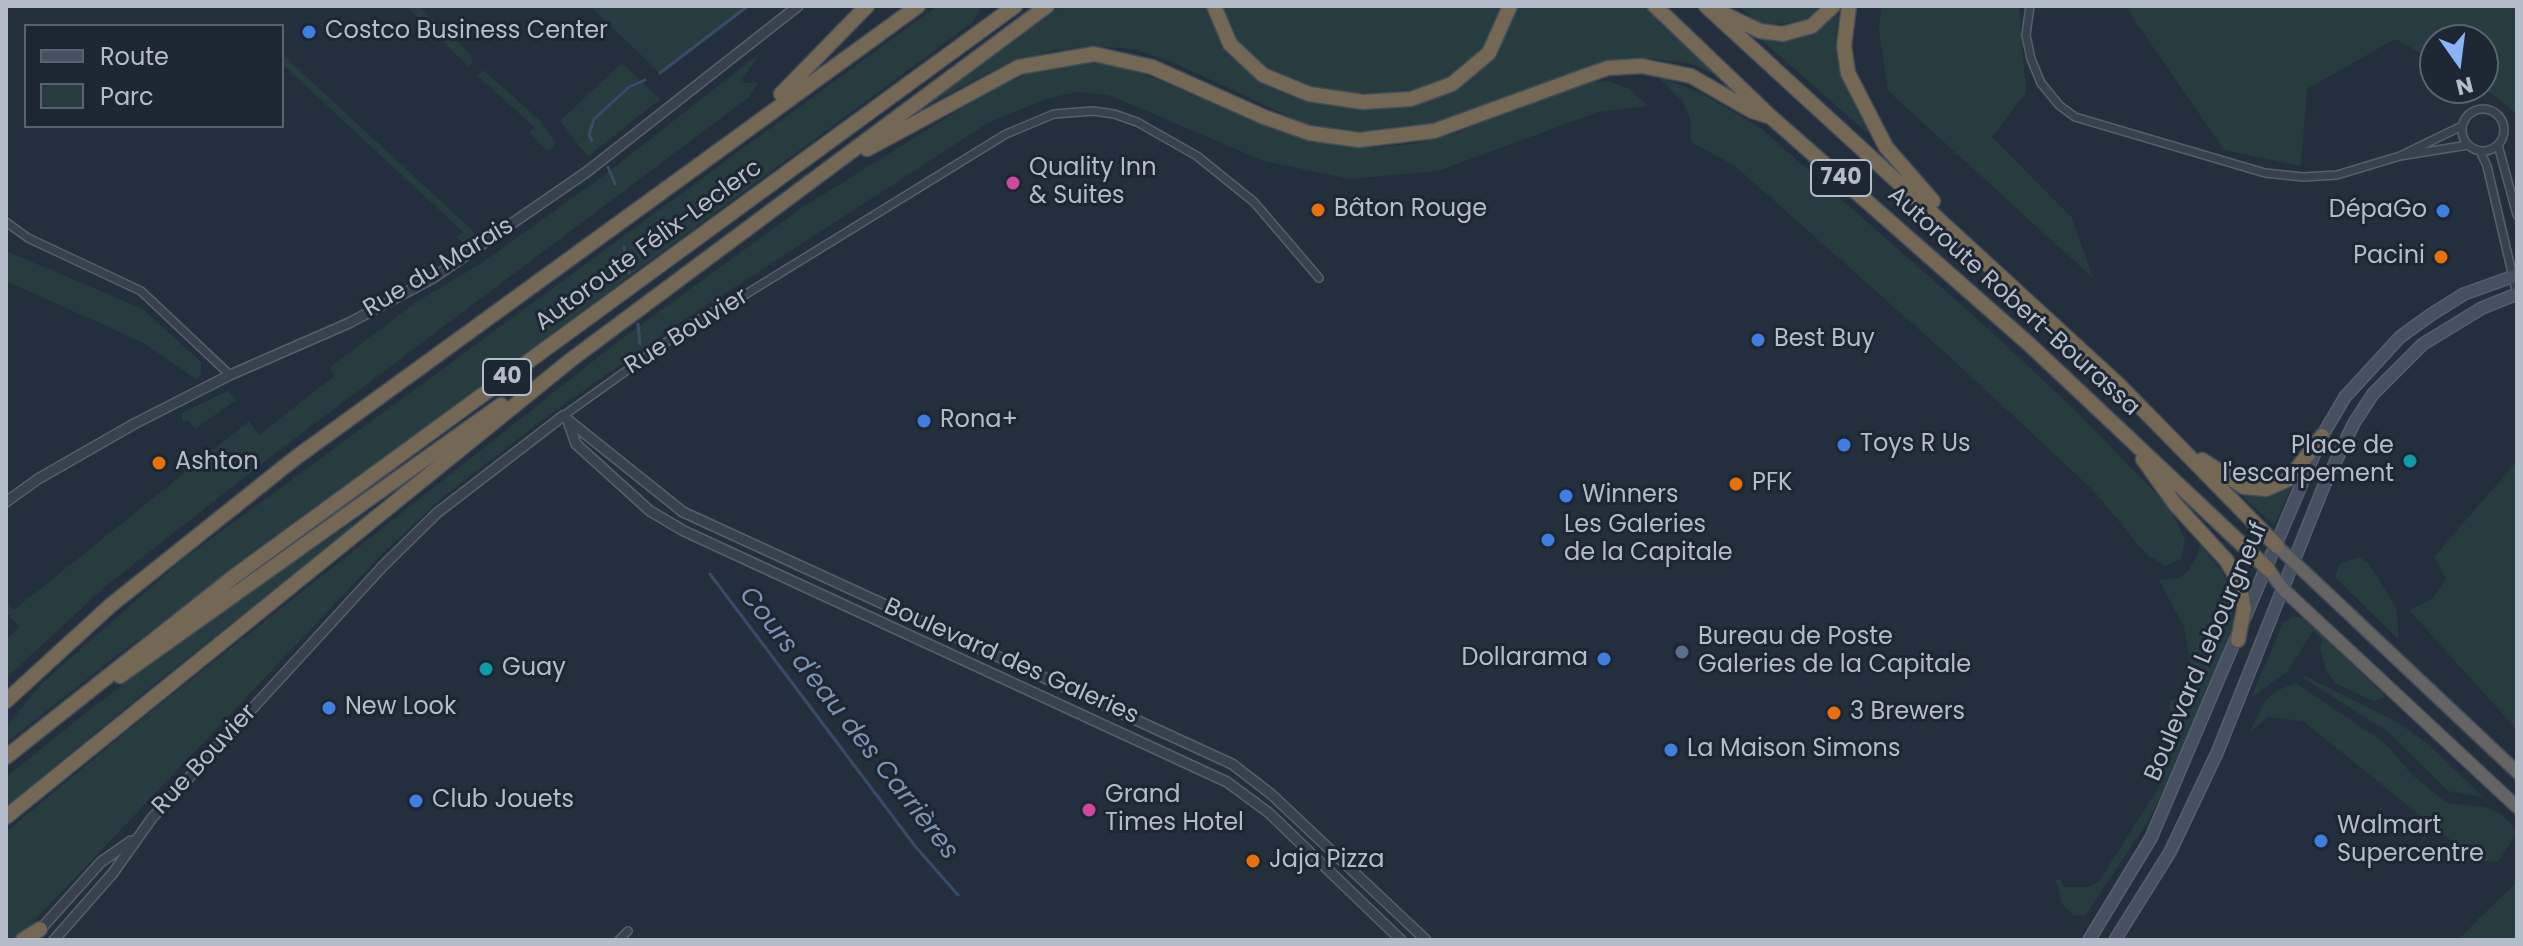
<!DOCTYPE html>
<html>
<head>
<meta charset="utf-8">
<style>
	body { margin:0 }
	#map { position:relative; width:2523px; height:946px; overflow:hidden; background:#242f3e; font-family:Poppins,sans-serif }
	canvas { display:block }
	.frame { position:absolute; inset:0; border:8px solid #b4bcc9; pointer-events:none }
	.legend { position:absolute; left:24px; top:24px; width:260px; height:104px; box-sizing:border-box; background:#1d2633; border:2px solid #59626f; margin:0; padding:10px 14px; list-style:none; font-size:24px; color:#b4bcc9 }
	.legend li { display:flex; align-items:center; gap:16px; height:40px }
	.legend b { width:40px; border:2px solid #59626f }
	.north { position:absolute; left:2419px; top:24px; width:80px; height:80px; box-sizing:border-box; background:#1d2633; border:2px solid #59626f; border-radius:50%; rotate:166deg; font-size:22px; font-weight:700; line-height:32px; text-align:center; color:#b4bcc9 }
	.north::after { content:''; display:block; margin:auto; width:28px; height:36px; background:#8ab4f8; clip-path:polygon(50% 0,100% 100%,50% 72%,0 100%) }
</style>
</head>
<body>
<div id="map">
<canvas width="2523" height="946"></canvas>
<div class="frame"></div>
<ul class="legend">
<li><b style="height:10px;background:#465061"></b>Route</li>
<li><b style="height:22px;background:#263c3f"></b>Parc</li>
</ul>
<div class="north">N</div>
</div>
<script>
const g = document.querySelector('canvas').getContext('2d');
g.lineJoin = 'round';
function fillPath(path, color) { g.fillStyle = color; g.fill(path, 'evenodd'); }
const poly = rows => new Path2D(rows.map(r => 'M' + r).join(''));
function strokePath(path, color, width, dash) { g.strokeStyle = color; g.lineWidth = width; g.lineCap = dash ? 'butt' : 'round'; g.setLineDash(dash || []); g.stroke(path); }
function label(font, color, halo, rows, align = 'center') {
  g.font = font + ' Poppins,sans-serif'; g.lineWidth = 6; g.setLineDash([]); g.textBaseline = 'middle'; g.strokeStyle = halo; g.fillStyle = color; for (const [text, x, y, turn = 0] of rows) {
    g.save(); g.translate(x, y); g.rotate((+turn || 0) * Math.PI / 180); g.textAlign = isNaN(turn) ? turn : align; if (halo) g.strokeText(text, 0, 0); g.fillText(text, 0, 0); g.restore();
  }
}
fillPath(poly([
	[406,6,418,6,471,55,472,63,469,67],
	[590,6,748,6,660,73],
	[937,6,982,6,973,22,111,660,6,743,6,727,42,683,182,560],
	[1061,6,1209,6,1261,79,1308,101,1369,110,1416,105,1454,91,1495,56,1516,6,1645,6,1728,81,1692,64,1648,58,1609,63,1417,130,1358,132,1307,125,1177,64,1134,49,1088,46,1046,52,989,72,911,115],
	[1219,6,1503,6,1489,40,1474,62,1454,76,1433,87,1367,96,1294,82,1259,64,1236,43],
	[1738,6,1821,6,1804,20,1772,25,1759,23],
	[1881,6,2019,6,2026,93,1992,137,2072,218,2093,278,1888,91,1879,31],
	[2125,6,2517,6,2517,120,2517,114,2483,87,2483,40,2435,40,2435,61,2395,39,2307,89,2301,166,2224,150],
	[1838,14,1835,48,1840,75,1869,130,1866,132,1757,36,1776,42,1794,40,1814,33],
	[760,53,740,83,758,83,749,97,277,452,107,585,6,678,6,639,19,627,8,614,6,602,14,610,249,421,259,435,334,376,330,367,415,303,480,264,602,177],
	[282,54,471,229,476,238,465,245,456,237,463,232,282,64],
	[1093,62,1127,67,1290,135,1328,144,1369,148,1411,144,1450,135,1590,82,1607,81,1628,88,1648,106,1598,112,1438,171,1350,179,1264,161,1109,95,1078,92,1048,98,988,123,684,320,553,412,444,496,384,552,19,937,6,940,6,832,149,713,616,343,800,209,999,85,1039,70],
	[622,63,660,99,588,157,560,121],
	[483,70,541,121,555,142,553,149,547,150,529,133,534,127,477,75],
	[1657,76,1703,94,1762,129,1984,325,2077,412,2169,507,2185,539,2181,559,2165,566,2145,553,2094,491,1950,357,1735,166,1691,142,1690,118,1683,102],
	[6,251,143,309,201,362,201,375,197,380,142,342,6,281],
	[228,391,236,400,195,429,188,421,183,422,181,413],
	[2517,461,2517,730,2409,610,2432,599,2446,579,2434,557],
	[412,482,158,681,6,807,6,777,78,719,177,642],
	[2231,486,2269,494,2292,486,2274,525],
	[2200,544,2224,575,2232,593,2233,624,2185,750,2148,821,2086,915,2074,916,2062,904,2056,880,2061,879,2063,887,2090,887,2099,881,2159,787,2170,753,2170,700,2188,698,2192,673,2184,627,2159,580,2179,578,2187,572,2198,555],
	[2359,557,2368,563,2396,607,2399,640,2335,577,2340,563],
	[2293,616,2308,620,2386,697,2373,701,2335,683,2326,670,2320,648,2323,640,2313,631,2288,671,2251,698,2283,623],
	[2305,676,2397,722,2428,744,2483,797,2448,791,2388,732,2303,678],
	[2296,683,2386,744,2411,774,2447,803,2485,807,2500,813,2514,827,2515,836,2498,862,2483,861,2464,851,2303,721,2268,717,2249,733,2265,701,2276,691],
	[2517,882,2517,940,2458,940,2478,919]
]), '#263c3f');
strokePath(poly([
	[660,73,748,6],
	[592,141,589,135,594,119,629,87,645,80],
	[608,167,615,184],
	[624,247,629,273],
	[638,324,640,344],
	[710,574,915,846,958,895]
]), '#394c67', 3);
const minor = poly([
	[2030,6,2026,35,2031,59,2041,83,2059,105,2075,117,2265,173,2303,177,2337,175,2400,156],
	'2462 130a21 21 0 1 1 42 0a21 21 0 1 1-42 0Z',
	[2462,126,2400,156,2468,145],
	[2498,145,2517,215],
	[2480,151,2487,166,2517,294],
	[6,222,28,238,141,291,230,375],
	[563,416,696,321,738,299,1006,134,1054,114,1093,111,1114,114,1137,122,1197,156,1254,202,1319,278],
	[619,940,628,931]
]);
const tertiary = poly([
	[569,424,576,444,650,511,684,531,1227,782,1269,813,1401,940],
	[6,502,38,479,134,424,230,375,349,323,433,278,588,171,798,6],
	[39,931,101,862,131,841],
	[54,940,113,873,152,818,383,566,437,513,563,416,683,512,1232,764,1271,794,1426,940]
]);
const secondary = poly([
	[2089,940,2151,838,2322,436,2345,397,2400,337,2432,314,2464,294,2517,275],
	[2115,940,2170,852,2217,753,2323,488,2354,423,2373,394,2423,344,2482,308,2517,294]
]);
const trunk = poly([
	[2277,546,2517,772],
	[2268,569,2283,589,2517,807]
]);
const motorway = poly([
	[1214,6,1230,44,1263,75,1309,94,1363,102,1411,99,1452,84,1489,53,1510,6],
	[1655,6,1771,117,2030,345,2268,569],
	[1706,6,2119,385,2277,546],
	[1849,6,1844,46,1848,73,1886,147,1933,201],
	[1720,12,1760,31,1783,34,1812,26,1833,6],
	[781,94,867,6],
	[867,149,1019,67,1094,54,1152,67,1264,117,1309,133,1359,140,1434,131,1585,76,1608,68,1642,66,1691,76,1752,111,1771,117],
	[2143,459,2175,504,2226,560,2239,581,2244,609,2238,640],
	[2202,460,2244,487,2266,489,2289,479,2322,436],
	[120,676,501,405],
	[6,701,111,605,294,459,918,6],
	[6,757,236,575,1015,6],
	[6,817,572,359,1047,6],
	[23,940,40,929]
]);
strokePath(minor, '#565f6c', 10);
strokePath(tertiary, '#565f6c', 12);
strokePath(secondary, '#565f6c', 14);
strokePath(trunk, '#434c59', 15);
strokePath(motorway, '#434c59', 17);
strokePath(minor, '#38414e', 7);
strokePath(tertiary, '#38414e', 9);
strokePath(secondary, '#465061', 11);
strokePath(trunk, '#656462', 12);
strokePath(motorway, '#746855', 14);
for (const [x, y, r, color] of [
	[309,32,8,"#3f7fe0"],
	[1013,183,8,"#d1479c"],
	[1318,210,8,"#e8710a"],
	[2443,211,8,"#3f7fe0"],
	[2441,257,8,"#e8710a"],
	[1758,340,8,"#3f7fe0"],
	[924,421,8,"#3f7fe0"],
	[1844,445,8,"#3f7fe0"],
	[2410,461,8,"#0f9aa8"],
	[159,463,8,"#e8710a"],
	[1736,484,8,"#e8710a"],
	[1566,496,8,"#3f7fe0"],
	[1548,540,8,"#3f7fe0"],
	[1682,652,8,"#5c6f8a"],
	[1604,659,8,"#3f7fe0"],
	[486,669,8,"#0f9aa8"],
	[329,708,8,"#3f7fe0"],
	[1834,713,8,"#e8710a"],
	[1671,750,8,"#3f7fe0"],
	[416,801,8,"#3f7fe0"],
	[1089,810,8,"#d1479c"],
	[2321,841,8,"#3f7fe0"],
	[1253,861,8,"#e8710a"]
]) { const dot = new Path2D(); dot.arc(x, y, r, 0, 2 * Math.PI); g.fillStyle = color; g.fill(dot); strokePath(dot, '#1d2633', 3); }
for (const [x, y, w] of [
	[1841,178,60],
	[507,377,48]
]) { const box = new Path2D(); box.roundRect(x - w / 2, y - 18, w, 36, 6); g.fillStyle = '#1d2633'; g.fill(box); strokePath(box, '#b4bcc9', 2); }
label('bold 22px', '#b4bcc9', null, [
	["740",1841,178],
	["40",507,377]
]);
label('24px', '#b4bcc9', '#1d2633', [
	["Costco Business Center",325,32],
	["Quality Inn",1029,169],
	["& Suites",1029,197],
	["Bâton Rouge",1334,210],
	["DépaGo",2427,211,"right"],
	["Pacini",2425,257,"right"],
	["Best Buy",1774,340],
	["Rona+",940,421],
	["Toys R Us",1860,445],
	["Place de",2394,447,"right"],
	["l'escarpement",2394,475,"right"],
	["Ashton",175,463],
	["PFK",1752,484],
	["Winners",1582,496],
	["Les Galeries",1564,526],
	["de la Capitale",1564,554],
	["Bureau de Poste",1698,638],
	["Galeries de la Capitale",1698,666],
	["Dollarama",1588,659,"right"],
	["Guay",502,669],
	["New Look",345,708],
	["3 Brewers",1850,713],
	["La Maison Simons",1687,750],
	["Grand",1105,796],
	["Times Hotel",1105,824],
	["Club Jouets",432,801],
	["Walmart",2337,827],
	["Supercentre",2337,855],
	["Jaja Pizza",1269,861]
], 'left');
label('24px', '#b4bcc9', '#1d2633', [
	["Autoroute Félix-Leclerc",649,246,-36],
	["Rue du Marais",439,268,-31],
	["Autoroute Robert-Bourassa",2013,302,42],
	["Rue Bouvier",687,332,-32],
	["Boulevard Lebourgneuf",2207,652,-67],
	["Boulevard des Galeries",1011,662,24],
	["Rue Bouvier",205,760,-47]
]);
label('italic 26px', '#7c92b1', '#1d2633', [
	["Cours d'eau des Carrières",848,724,52]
]);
</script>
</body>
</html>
